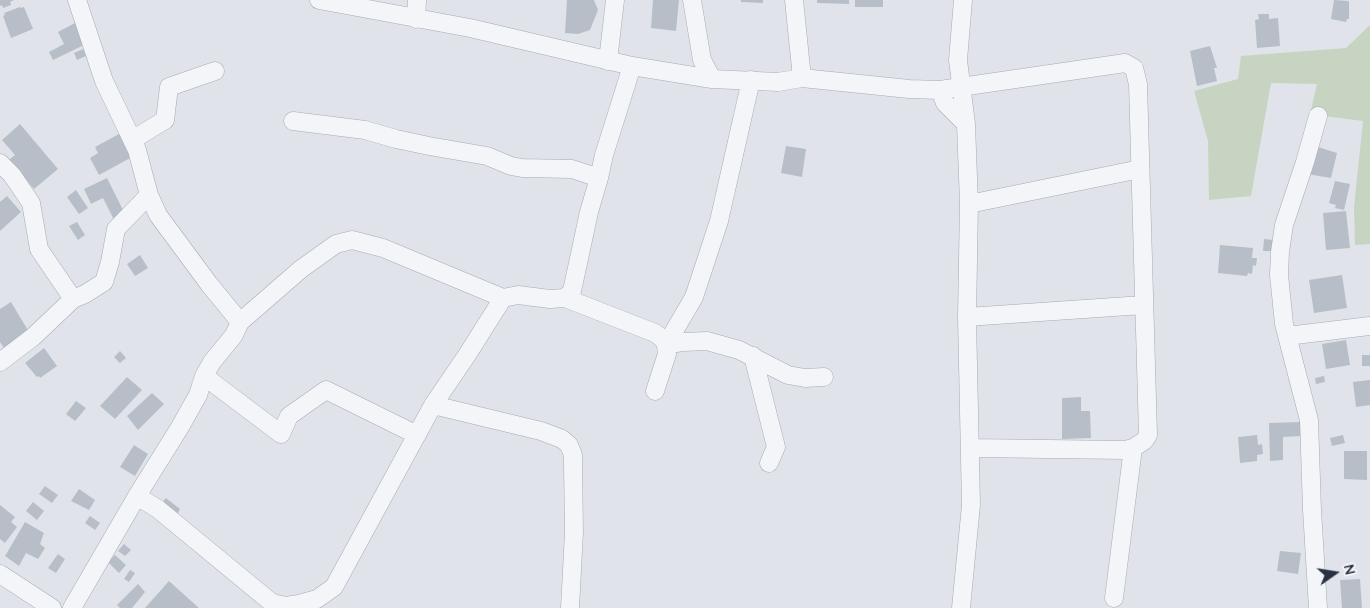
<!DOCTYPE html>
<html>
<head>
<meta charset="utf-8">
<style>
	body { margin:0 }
	#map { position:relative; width:1370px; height:608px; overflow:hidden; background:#e0e4ea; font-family:Quicksand,sans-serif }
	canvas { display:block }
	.north { position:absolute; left:1310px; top:548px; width:50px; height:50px; -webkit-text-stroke:4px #f0f3f7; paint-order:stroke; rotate:77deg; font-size:14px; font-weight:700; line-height:20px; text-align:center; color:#283242 }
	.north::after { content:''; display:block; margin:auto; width:18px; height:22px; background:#283242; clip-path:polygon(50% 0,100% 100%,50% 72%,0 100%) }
</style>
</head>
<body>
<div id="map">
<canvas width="1370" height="608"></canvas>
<div class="north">N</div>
</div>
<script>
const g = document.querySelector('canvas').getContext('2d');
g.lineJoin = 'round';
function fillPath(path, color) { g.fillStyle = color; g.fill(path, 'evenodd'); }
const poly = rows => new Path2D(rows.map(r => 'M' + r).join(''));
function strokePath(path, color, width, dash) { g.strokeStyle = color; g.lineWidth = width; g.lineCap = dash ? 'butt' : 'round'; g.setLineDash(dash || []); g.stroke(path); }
fillPath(poly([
	[1370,25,1370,244,1355,245,1354,207,1363,121,1324,116,1311,110,1317,84,1271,83,1251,196,1209,200,1208,141,1194,91,1238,79,1241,56,1346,48]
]), '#c6d4c1');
fillPath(poly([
	[0,0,14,0,10,2,11,5,3,8,2,5,0,6],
	[567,0,594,0,598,10,590,30,578,34,565,33],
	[653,0,679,0,676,31,651,28],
	[741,0,763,0,763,3,741,2],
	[817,0,849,0,849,4,817,3],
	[855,0,883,0,883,7,855,7],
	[1334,0,1349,1,1349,19,1347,19,1346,22,1331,19],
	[20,7,21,8,24,7,33,29,11,38,3,16,5,15,4,13],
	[1258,14,1269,14,1269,19,1278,18,1280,46,1257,48,1255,20,1259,19],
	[75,23,86,44,53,60,49,52,64,44,58,32],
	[1210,46,1217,68,1214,68,1217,81,1197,86,1190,51],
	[83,49,86,56,77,60,74,53],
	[20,124,58,169,34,189,9,160,15,155,2,140],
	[119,134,132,157,99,175,90,158,98,153,95,147],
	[786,146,806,149,802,177,781,173],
	[1318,147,1337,153,1331,178,1307,174],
	[107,178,125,214,114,220,103,198,91,204,84,189],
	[1335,181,1350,184,1344,210,1335,208,1336,205,1329,203],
	[76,190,88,208,79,214,67,197],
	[7,196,21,212,0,231,0,202],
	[1346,211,1350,248,1326,250,1323,213],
	[77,222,85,235,78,240,69,226],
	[1264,239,1273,240,1273,251,1263,251],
	[1220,245,1253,248,1252,258,1257,258,1256,266,1253,265,1252,274,1248,273,1247,276,1218,273],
	[140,255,148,268,135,276,127,264],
	[1342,275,1347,308,1314,313,1309,280],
	[11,302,29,332,4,348,0,342,0,309],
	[1346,340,1350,365,1326,369,1322,344],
	[44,348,57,366,40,378,39,376,37,377,25,363],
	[120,351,126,358,120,363,114,357],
	[1362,355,1370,355,1370,366,1362,366],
	[1324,376,1325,382,1316,384,1315,378],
	[127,377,142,390,115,419,100,406],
	[1370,380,1370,405,1356,407,1353,382],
	[152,393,164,404,138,430,127,416],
	[1081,397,1081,411,1090,411,1091,438,1062,439,1062,398],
	[76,401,86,408,75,421,66,414],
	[1301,422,1301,436,1283,437,1283,460,1270,461,1269,423],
	[1257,435,1258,445,1262,444,1263,454,1257,455,1257,461,1240,463,1238,437],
	[1343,435,1345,443,1332,446,1330,438],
	[134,445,148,454,135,476,120,467],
	[1344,451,1367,451,1367,480,1344,479],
	[45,486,58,495,52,503,39,494],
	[79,489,95,500,89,510,71,501],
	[166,498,180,509,175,520,159,506],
	[33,502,44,511,37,520,26,511],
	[0,505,15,517,11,522,17,527,5,543,0,539],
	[90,516,100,523,95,530,85,523],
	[25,522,44,533,40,544,45,548,38,559,26,553,19,566,5,556],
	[124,544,131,550,125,556,118,551],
	[1280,551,1301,553,1298,574,1277,571],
	[58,554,65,559,56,573,48,568],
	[115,555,126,565,119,573,108,562],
	[130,570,135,573,129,582,124,579],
	[1360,579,1362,608,1342,608,1340,580],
	[169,581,199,608,145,608],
	[138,584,145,592,132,608,120,608,117,605]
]), '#b7bec7');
const minor = poly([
	[319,0,470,28,632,66,712,79],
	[692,0,702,60,712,79,778,82,802,78,909,89,940,90,1125,63,1134,68,1138,84,1148,435,1144,441,1133,448,1125,450,971,448],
	[794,0,802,78],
	[416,19,417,0],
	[608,61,615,0],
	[940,90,945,103,966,124],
	[293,121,365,130,396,139,429,146,487,156,511,166,522,168,572,169,599,178],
	[132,140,165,120,169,87,215,71],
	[0,163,12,175,31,203,39,249,73,299],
	[969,204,1140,169],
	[565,298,655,333,663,339,666,345,667,354,655,391],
	[967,317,1143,305],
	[240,322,301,269,336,244,352,240,383,248,503,298],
	[1287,336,1370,326],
	[666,345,694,297,719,221,751,80],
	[666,345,683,342,707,341,739,350,788,375,805,378,824,377],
	[753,356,776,447,769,463],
	[0,362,33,337,73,299,85,294,104,282,110,262,116,229,149,195],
	[204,376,281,434,289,416,326,390,417,435],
	[433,405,541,431,562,439,569,445,573,455,573,465,574,532,570,608],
	[137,496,158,509,272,603,286,606,299,604,317,599,334,587,433,405,467,355,503,298,518,295,550,299,565,298,572,291,589,212,599,178,604,155,632,66],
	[0,574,52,608],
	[1114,598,1133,448],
	[72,608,137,496,180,427,198,395,204,376,212,362,234,335,240,322,209,284,158,215,149,195,137,150,104,81,77,0],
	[961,608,971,505,967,317,969,204,966,124,958,60,963,0],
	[1318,608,1312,510,1309,420,1284,324,1279,275,1280,252,1284,225,1305,162,1318,116]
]);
strokePath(minor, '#a5abb4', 19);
strokePath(minor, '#f3f5f8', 18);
</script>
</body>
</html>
